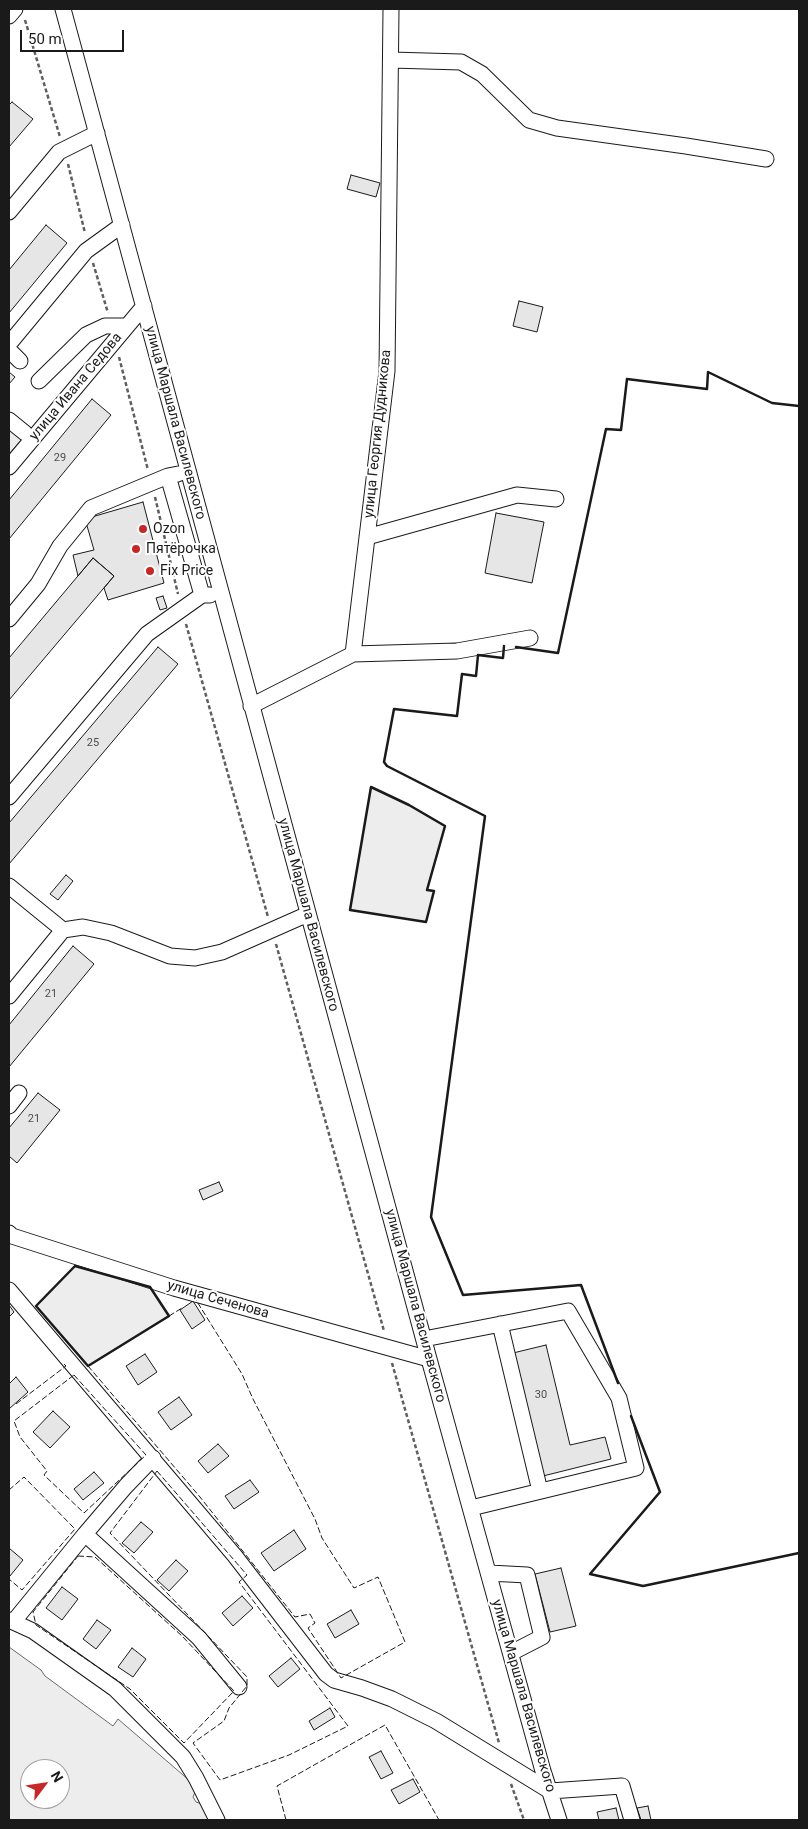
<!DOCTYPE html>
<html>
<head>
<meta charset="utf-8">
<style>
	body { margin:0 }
	#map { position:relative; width:808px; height:1829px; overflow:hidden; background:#fff; font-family:Roboto,sans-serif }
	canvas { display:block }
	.frame { position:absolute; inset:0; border:10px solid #1a1a1a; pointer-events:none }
	.north { position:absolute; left:20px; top:1759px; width:50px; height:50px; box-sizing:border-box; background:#fff; border:1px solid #a3a3a3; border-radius:50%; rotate:59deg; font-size:14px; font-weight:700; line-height:20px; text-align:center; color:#1a1a1a }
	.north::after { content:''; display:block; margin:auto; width:18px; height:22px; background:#c62828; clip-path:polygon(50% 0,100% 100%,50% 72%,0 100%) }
	.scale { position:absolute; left:20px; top:30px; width:104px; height:22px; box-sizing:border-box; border:2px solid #1a1a1a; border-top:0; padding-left:6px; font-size:15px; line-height:18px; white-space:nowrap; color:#1a1a1a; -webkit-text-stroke:4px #fff; paint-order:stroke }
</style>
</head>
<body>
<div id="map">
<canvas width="808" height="1829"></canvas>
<div class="frame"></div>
<div class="north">N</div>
<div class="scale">50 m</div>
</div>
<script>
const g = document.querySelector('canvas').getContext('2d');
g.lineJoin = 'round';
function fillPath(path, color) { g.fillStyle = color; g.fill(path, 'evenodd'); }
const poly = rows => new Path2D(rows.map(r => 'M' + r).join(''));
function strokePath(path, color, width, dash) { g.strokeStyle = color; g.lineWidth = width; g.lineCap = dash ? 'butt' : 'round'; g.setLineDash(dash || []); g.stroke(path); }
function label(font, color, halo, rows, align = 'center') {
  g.font = font + ' Roboto,sans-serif'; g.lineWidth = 4; g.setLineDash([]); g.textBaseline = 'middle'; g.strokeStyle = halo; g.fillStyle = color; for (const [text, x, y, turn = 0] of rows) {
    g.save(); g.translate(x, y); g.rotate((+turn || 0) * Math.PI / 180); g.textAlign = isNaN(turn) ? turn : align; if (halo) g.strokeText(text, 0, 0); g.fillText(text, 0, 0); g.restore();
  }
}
const built = poly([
	[9,427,22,439,9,454,9,427],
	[371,787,409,805,445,826,427,889,434,891,426,922,350,910,371,787],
	[75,1266,150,1287,169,1316,88,1366,36,1306,75,1266],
	[9,1647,41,1670,45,1676,113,1726,118,1719,197,1787,193,1797,196,1802,205,1805,212,1820,9,1820,9,1647],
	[30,1769,60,1769,60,1799,30,1799,30,1769]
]);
fillPath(built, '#ededed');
strokePath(built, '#6a6a6a', 1);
const building = poly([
	[12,102,33,119,9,147,9,105,12,102],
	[351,175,380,183,376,197,347,189,351,175],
	[46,225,67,243,9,313,9,270,46,225],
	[519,301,543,307,537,332,513,326,519,301],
	[9,372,15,377,9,384,9,372],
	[92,399,111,415,9,539,9,500,92,399],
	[143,502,164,583,108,600,104,588,114,576,93,558,78,576,73,555,94,550,85,519,143,502],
	[496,513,544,522,532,583,485,573,496,513],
	[93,558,114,576,9,700,9,658,93,558],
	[163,596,167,608,160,610,156,598,163,596],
	[158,647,178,664,9,864,9,823,158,647],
	[66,875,73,881,58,900,50,894,66,875],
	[73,946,94,964,9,1067,9,1025,73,946],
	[38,1093,60,1110,17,1163,9,1156,9,1128,38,1093],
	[219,1182,223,1191,203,1200,199,1190,219,1182],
	[193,1301,205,1320,192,1329,180,1310,193,1301],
	[9,1305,14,1312,9,1317,9,1305],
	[546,1345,570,1445,605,1437,611,1459,543,1476,513,1353,546,1345],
	[145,1354,157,1372,138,1385,126,1366,145,1354],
	[16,1377,28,1392,9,1409,9,1384,16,1377],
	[179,1397,192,1415,171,1430,158,1412,179,1397],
	[53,1411,70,1427,50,1448,33,1432,53,1411],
	[218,1444,229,1456,208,1473,198,1461,218,1444],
	[94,1472,104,1483,83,1500,74,1489,94,1472],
	[250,1480,259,1492,234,1509,225,1496,250,1480],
	[141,1522,153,1532,134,1553,122,1543,141,1522],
	[294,1530,306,1549,274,1571,261,1553,294,1530],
	[9,1548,23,1560,10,1576,9,1575,9,1548],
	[176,1560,188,1571,169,1591,157,1580,176,1560],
	[561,1568,576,1626,550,1632,535,1574,561,1568],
	[62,1587,78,1599,62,1620,46,1608,62,1587],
	[242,1596,253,1608,233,1626,222,1613,242,1596],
	[351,1610,359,1624,335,1638,327,1624,351,1610],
	[97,1620,111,1630,96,1649,83,1639,97,1620],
	[132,1648,146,1659,133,1677,118,1667,132,1648],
	[291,1658,300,1669,278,1687,269,1676,291,1658],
	[330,1708,335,1717,314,1730,309,1721,330,1708],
	[381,1751,393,1773,381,1779,369,1757,381,1751],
	[413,1779,420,1792,399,1804,391,1790,413,1779],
	[648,1806,651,1820,641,1820,637,1808,648,1806],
	[616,1808,619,1820,599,1820,597,1812,616,1808]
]);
fillPath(building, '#e6e6e6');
strokePath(building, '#1a1a1a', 1);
const minor = poly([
	[63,9,429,1359,543,1771,559,1820],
	[9,16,15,9],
	[391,60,461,62,482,74,529,120,557,128,686,146,766,159],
	[9,212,59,152,97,133],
	[9,344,86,251,122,225],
	[9,350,20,361],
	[39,381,86,335,105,326,127,326],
	[9,420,25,433],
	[9,467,144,306],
	[178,474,168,476,202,595,210,595],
	[367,537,517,495,556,499],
	[9,619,38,584,60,546,91,508,168,476],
	[353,654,457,651,530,638],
	[251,706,353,654,387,371,391,9],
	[9,797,147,634,202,595],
	[9,886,63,930,9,996],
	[63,930,83,927,111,933,170,956,195,958,222,952,308,914],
	[9,1106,19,1093],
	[9,1233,12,1236,174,1288,429,1359],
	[9,1290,235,1556,326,1674,334,1680,362,1688,392,1699,436,1721,550,1791,622,1786,632,1820],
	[500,1324,540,1491],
	[424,1339,568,1311,619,1398,636,1468,471,1508],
	[85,1534,199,1638,239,1687],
	[489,1573,527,1575,542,1637,511,1653],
	[9,1620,33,1631,115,1689,183,1757,196,1778,217,1820],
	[14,1621,85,1534,126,1486,153,1458]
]);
strokePath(minor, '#1a1a1a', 17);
strokePath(poly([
	[25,20,60,137],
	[68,164,85,233],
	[93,263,108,313],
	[119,357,148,470],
	[155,497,178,594],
	[186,624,268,917],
	[276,944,384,1331],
	[392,1363,499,1743],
	[511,1784,524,1820]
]), '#5f5f5f', 2.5, [4, 2.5]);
strokePath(minor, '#fff', 15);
strokePath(poly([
	[169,1316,182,1308],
	[88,1366,200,1497,295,1617,310,1614,315,1623,308,1628,341,1678,405,1642,378,1577,354,1588,322,1538,315,1519,253,1399,242,1374,196,1300],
	[74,1375,146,1455,84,1513,44,1475,47,1471,20,1437,14,1421,74,1375],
	[16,1404,66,1366,64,1364],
	[157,1471,247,1575,239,1582,348,1726,289,1755,220,1780,193,1743,224,1721,229,1708,247,1686,247,1677,110,1533,157,1471],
	[9,1490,24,1477,75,1529,22,1590,9,1579],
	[78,1556,95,1557,182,1636,234,1691,184,1743,130,1689,36,1625,33,1612,78,1556],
	[286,1820,277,1786,385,1725,439,1820]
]), '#1a1a1a', 1, [6, 2.5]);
strokePath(poly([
	[504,646,503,658,478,655,476,676,462,674,457,716,394,709,384,762,387,766,485,816,431,1217,463,1295,581,1285,618,1383],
	[516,647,558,653,606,429,621,430,627,379,707,389,708,372,772,403,799,406],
	[371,787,409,805,445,826,427,890,434,891,426,922,350,910,371,787],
	[75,1266,150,1287,169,1316,88,1366,36,1306,75,1266],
	[631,1416,660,1492,590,1574,643,1586,799,1553]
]), '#1a1a1a', 2.5);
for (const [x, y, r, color] of [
	[143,529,5,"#c62828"],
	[136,549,5,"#c62828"],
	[150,571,5,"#c62828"]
]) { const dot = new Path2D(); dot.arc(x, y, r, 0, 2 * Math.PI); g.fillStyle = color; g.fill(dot); strokePath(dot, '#fff', 2); }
label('11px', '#4d4d4d', null, [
	["29",60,458],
	["25",93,743],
	["21",51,994],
	["21",34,1119],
	["30",541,1395]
]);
label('14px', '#1a1a1a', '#fff', [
	["улица Ивана Седова",76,387,-50],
	["улица Маршала Василевского",175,423,75],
	["улица Георгия Дудникова",378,434,-84],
	["улица Маршала Василевского",308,915,75],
	["улица Сеченова",218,1300,16],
	["улица Маршала Василевского",415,1306,75],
	["улица Маршала Василевского",523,1696,74]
]);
label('14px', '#1a1a1a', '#fff', [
	["Ozon",153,529],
	["Пятёрочка",146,549],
	["Fix Price",160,571]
], 'left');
</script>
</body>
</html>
